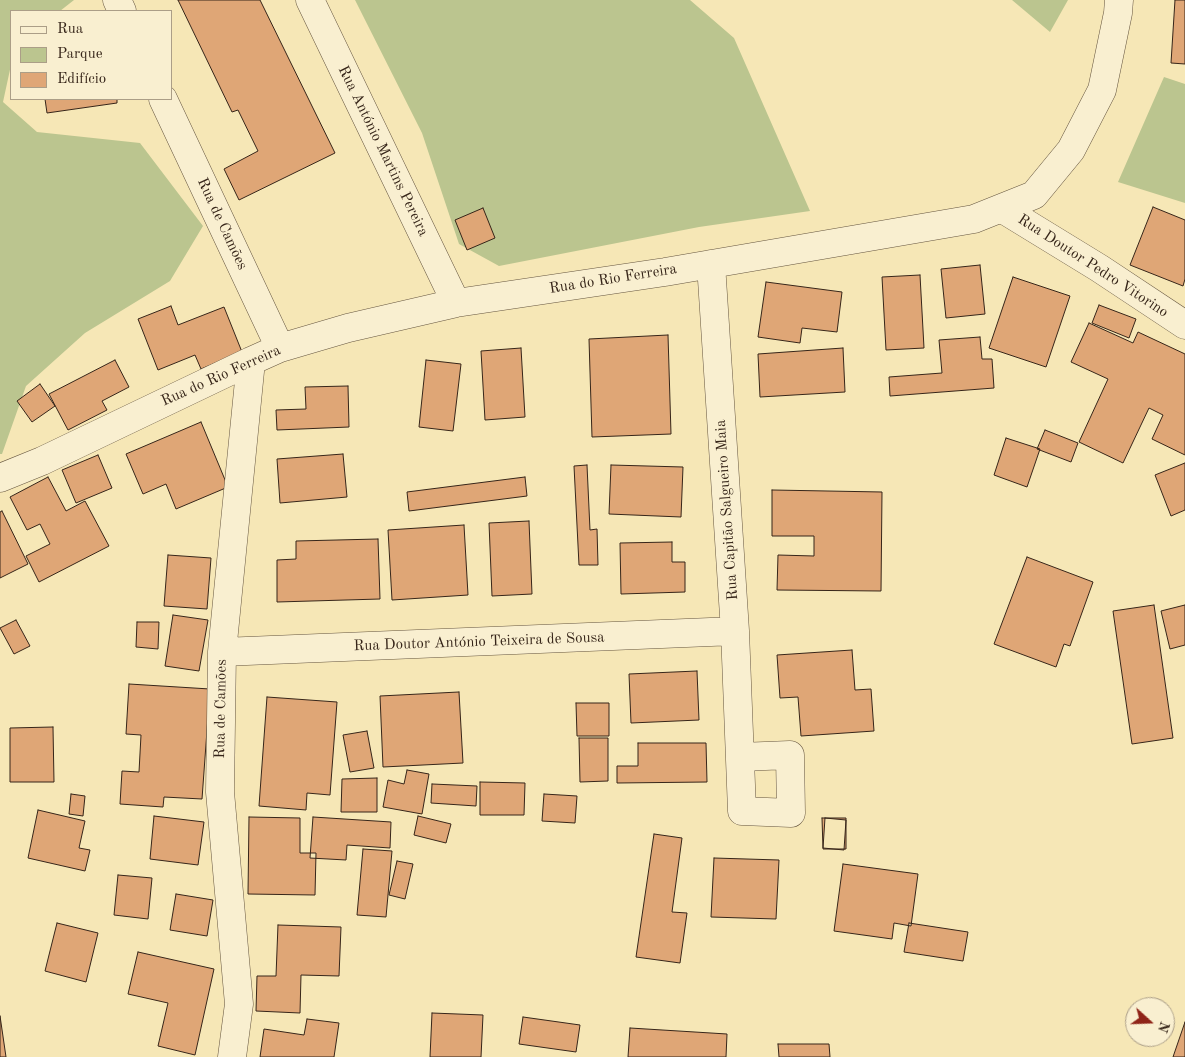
<!DOCTYPE html>
<html>
<head>
<meta charset="utf-8">
<style>
	body { margin:0 }
	#map { position:relative; width:1185px; height:1057px; overflow:hidden; background:#f6e7b6; font-family:"Old Standard TT",serif }
	canvas { display:block }
	.legend { position:absolute; left:10px; top:10px; width:162px; height:90px; box-sizing:border-box; background:#f9efd0; border:1px solid #ab9e87; margin:0; padding:6px 9px; list-style:none; font-size:15px; color:#362519 }
	.legend li { display:flex; align-items:center; gap:10px; height:25px }
	.legend b { width:25px; border:1px solid #ab9e87 }
	.north { position:absolute; left:1125px; top:997px; width:50px; height:50px; box-sizing:border-box; background:#f9efd0; border:1px solid #ab9e87; border-radius:50%; rotate:110deg; font-size:14px; font-weight:700; line-height:20px; text-align:center; color:#362519 }
	.north::after { content:''; display:block; margin:auto; width:18px; height:22px; background:#8f2418; clip-path:polygon(50% 0,100% 100%,50% 72%,0 100%) }
</style>
</head>
<body>
<div id="map">
<canvas width="1185" height="1057"></canvas>
<ul class="legend">
<li><b style="height:6px;background:#f9efd0"></b>Rua</li>
<li><b style="height:14px;background:#bbc58f"></b>Parque</li>
<li><b style="height:14px;background:#dfa676"></b>Edifício</li>
</ul>
<div class="north">N</div>
</div>
<script>
const g = document.querySelector('canvas').getContext('2d');
g.lineJoin = 'round';
function fillPath(path, color) { g.fillStyle = color; g.fill(path, 'evenodd'); }
const poly = rows => new Path2D(rows.map(r => 'M' + r).join(''));
function strokePath(path, color, width, dash) { g.strokeStyle = color; g.lineWidth = width; g.lineCap = dash ? 'butt' : 'round'; g.setLineDash(dash || []); g.stroke(path); }
function label(font, color, halo, rows, align = 'center') {
  g.font = font + ' "Old Standard TT",serif'; g.lineWidth = 4; g.setLineDash([]); g.textBaseline = 'middle'; g.strokeStyle = halo; g.fillStyle = color; for (const [text, x, y, turn = 0] of rows) {
    g.save(); g.translate(x, y); g.rotate((+turn || 0) * Math.PI / 180); g.textAlign = isNaN(turn) ? turn : align; if (halo) g.strokeText(text, 0, 0); g.fillText(text, 0, 0); g.restore();
  }
}
fillPath(poly([
	[0,0,74,0,60,11,11,11,11,65,3,102,37,132,140,143,203,226,170,281,85,333,26,386,2,454,0,454],
	[355,0,690,0,734,38,810,211,699,227,499,266,459,244,422,133],
	[1012,0,1068,0,1050,32],
	[1164,77,1185,84,1185,203,1118,182]
]), '#bbc58f');
const building = poly([
	[178,0,260,0,335,153,239,200,224,169,258,151,238,110,232,112,178,0],
	[1175,0,1185,0,1185,64,1171,63,1175,0],
	[45,99,117,99,117,103,47,113,45,99],
	[1153,207,1185,220,1185,279,1183,286,1130,265,1153,207],
	[483,208,495,238,467,250,455,220,483,208],
	[980,265,985,314,946,318,941,269,980,265],
	[920,275,924,348,886,350,882,277,920,275],
	[1013,277,1070,296,1046,367,989,348,1013,277],
	[766,282,842,292,837,332,802,328,800,343,758,337,766,282],
	[1099,305,1136,319,1129,338,1092,323,1099,305],
	[171,306,178,325,224,307,242,352,201,369,195,355,158,370,138,319,171,306],
	[1089,323,1133,343,1138,332,1185,354,1185,455,1152,439,1163,415,1149,408,1123,463,1079,442,1108,379,1071,362,1089,323],
	[668,335,671,434,592,437,589,339,668,335],
	[980,337,982,359,992,359,994,388,890,396,889,377,942,373,939,340,980,337],
	[521,348,525,417,485,420,481,351,521,348],
	[843,348,845,392,760,397,758,354,843,348],
	[115,360,129,387,102,401,107,410,68,430,49,394,115,360],
	[426,360,461,364,453,431,419,427,426,360],
	[40,384,55,406,32,422,17,401,40,384],
	[348,386,349,427,277,430,276,410,306,409,305,387,348,386],
	[201,422,228,487,176,509,166,484,143,494,126,454,201,422],
	[1045,430,1078,443,1071,462,1037,449,1045,430],
	[1006,438,1040,449,1027,487,994,475,1006,438],
	[343,454,347,497,280,503,277,459,343,454],
	[98,455,112,488,76,503,62,470,98,455],
	[1185,463,1185,510,1171,516,1155,475,1185,463],
	[587,465,590,530,597,529,598,565,579,565,574,466,587,465],
	[611,465,683,467,681,517,609,514,611,465],
	[48,477,66,511,85,501,109,546,39,582,26,556,50,544,40,524,27,530,10,497,48,477],
	[525,477,527,496,409,511,407,492,525,477],
	[772,490,882,492,881,591,777,590,778,555,814,556,814,536,772,536,772,490],
	[2,511,28,564,0,578,0,512,2,511],
	[529,521,532,594,492,596,489,523,529,521],
	[464,525,468,595,392,600,388,530,464,525],
	[378,539,380,599,277,602,277,560,296,559,296,541,378,539],
	[672,542,672,562,685,562,685,592,621,594,620,543,672,542],
	[168,555,211,558,207,609,164,606,168,555],
	[1027,557,1093,582,1070,646,1064,644,1056,667,994,644,1027,557],
	[1154,605,1173,738,1132,744,1113,611,1154,605],
	[1185,605,1185,645,1170,649,1161,611,1185,605],
	[173,615,208,620,199,671,165,666,173,615],
	[16,620,30,646,14,654,0,628,16,620],
	[137,622,159,622,158,649,136,647,137,622],
	[852,650,855,690,871,689,874,731,801,736,798,697,780,698,777,655,852,650],
	[697,671,699,720,631,723,629,674,697,671],
	[129,684,210,689,202,799,164,797,163,807,120,804,122,771,139,772,141,735,126,734,129,684],
	[459,692,463,763,383,767,380,696,459,692],
	[267,697,337,702,330,795,307,793,306,810,259,806,267,697],
	[576,703,609,703,609,736,577,736,576,703],
	[53,727,54,782,10,782,10,728,53,727],
	[367,731,374,768,350,772,343,735,367,731],
	[579,738,608,738,608,781,580,782,579,738],
	[638,743,706,743,707,782,617,783,617,766,638,766,638,743],
	[407,770,429,774,422,814,383,807,388,780,404,784,407,770],
	[377,778,377,812,341,812,342,779,377,778],
	[480,782,525,783,524,815,480,815,480,782],
	[432,784,477,786,476,806,431,803,432,784],
	[71,794,85,796,83,816,69,814,71,794],
	[544,794,577,796,575,823,542,821,544,794],
	[38,810,85,821,79,848,90,850,85,871,28,858,38,810],
	[154,816,204,822,198,865,150,859,154,816],
	[418,816,451,824,446,843,414,835,418,816],
	[249,817,300,818,300,853,316,853,315,895,248,894,249,817],
	[313,817,391,822,390,848,347,845,346,860,310,858,313,817],
	[822,818,846,818,846,849,823,849,822,818],
	[825,818,846,820,844,850,823,848,825,818],
	[654,834,682,838,672,912,687,913,680,963,636,957,654,834],
	[363,849,392,851,386,917,357,915,363,849],
	[714,858,779,860,776,919,711,917,714,858],
	[397,861,413,864,405,899,389,895,397,861],
	[843,864,918,874,911,926,894,923,892,939,834,931,843,864],
	[118,875,152,878,148,919,114,915,118,875],
	[176,894,213,900,207,936,170,930,176,894],
	[57,923,98,933,86,982,45,971,57,923],
	[909,923,968,932,963,961,904,952,909,923],
	[278,925,341,927,339,976,301,975,300,1013,256,1011,257,976,276,976,278,925],
	[138,952,214,969,195,1055,158,1046,168,1003,128,994,138,952],
	[432,1013,483,1015,481,1057,430,1057,432,1013],
	[0,1016,6,1057,0,1057,0,1016],
	[523,1017,580,1025,576,1052,519,1044,523,1017],
	[307,1019,339,1023,334,1057,260,1057,264,1029,304,1035,307,1019],
	[1185,1022,1185,1057,1173,1057,1185,1022],
	[630,1028,727,1034,726,1057,628,1057,630,1028],
	[778,1044,829,1044,830,1057,779,1057,778,1044]
]);
fillPath(building, '#dfa676');
strokePath(building, '#362519', 1);
const minor = poly([
	[117,0,122,11],
	[310,0,456,303],
	[163,99,280,348],
	[1001,208,1099,268,1185,325],
	[711,264,735,631,742,811,791,813,790,755,740,757],
	[0,478,42,461,251,361,280,348,348,328,456,303,665,272,974,219,1034,195,1071,150,1102,90,1118,13,1119,0],
	[222,652,735,631],
	[232,1057,239,1004,220,792,222,652,251,361]
]);
strokePath(minor, '#665640', 29);
strokePath(minor, '#f9efd0', 28);
label('15px', '#362519', '#f9efd0', [
	["Rua António Martins Pereira",383,151,64],
	["Rua de Camões",222,224,65],
	["Rua Doutor Pedro Vitorino",1093,266,33],
	["Rua do Rio Ferreira",613,279,-9],
	["Rua do Rio Ferreira",221,376,-24],
	["Rua Capitão Salgueiro Maia",727,510,-94],
	["Rua Doutor António Teixeira de Sousa",479,642,-2],
	["Rua de Camões",221,709,-89]
]);
</script>
</body>
</html>
